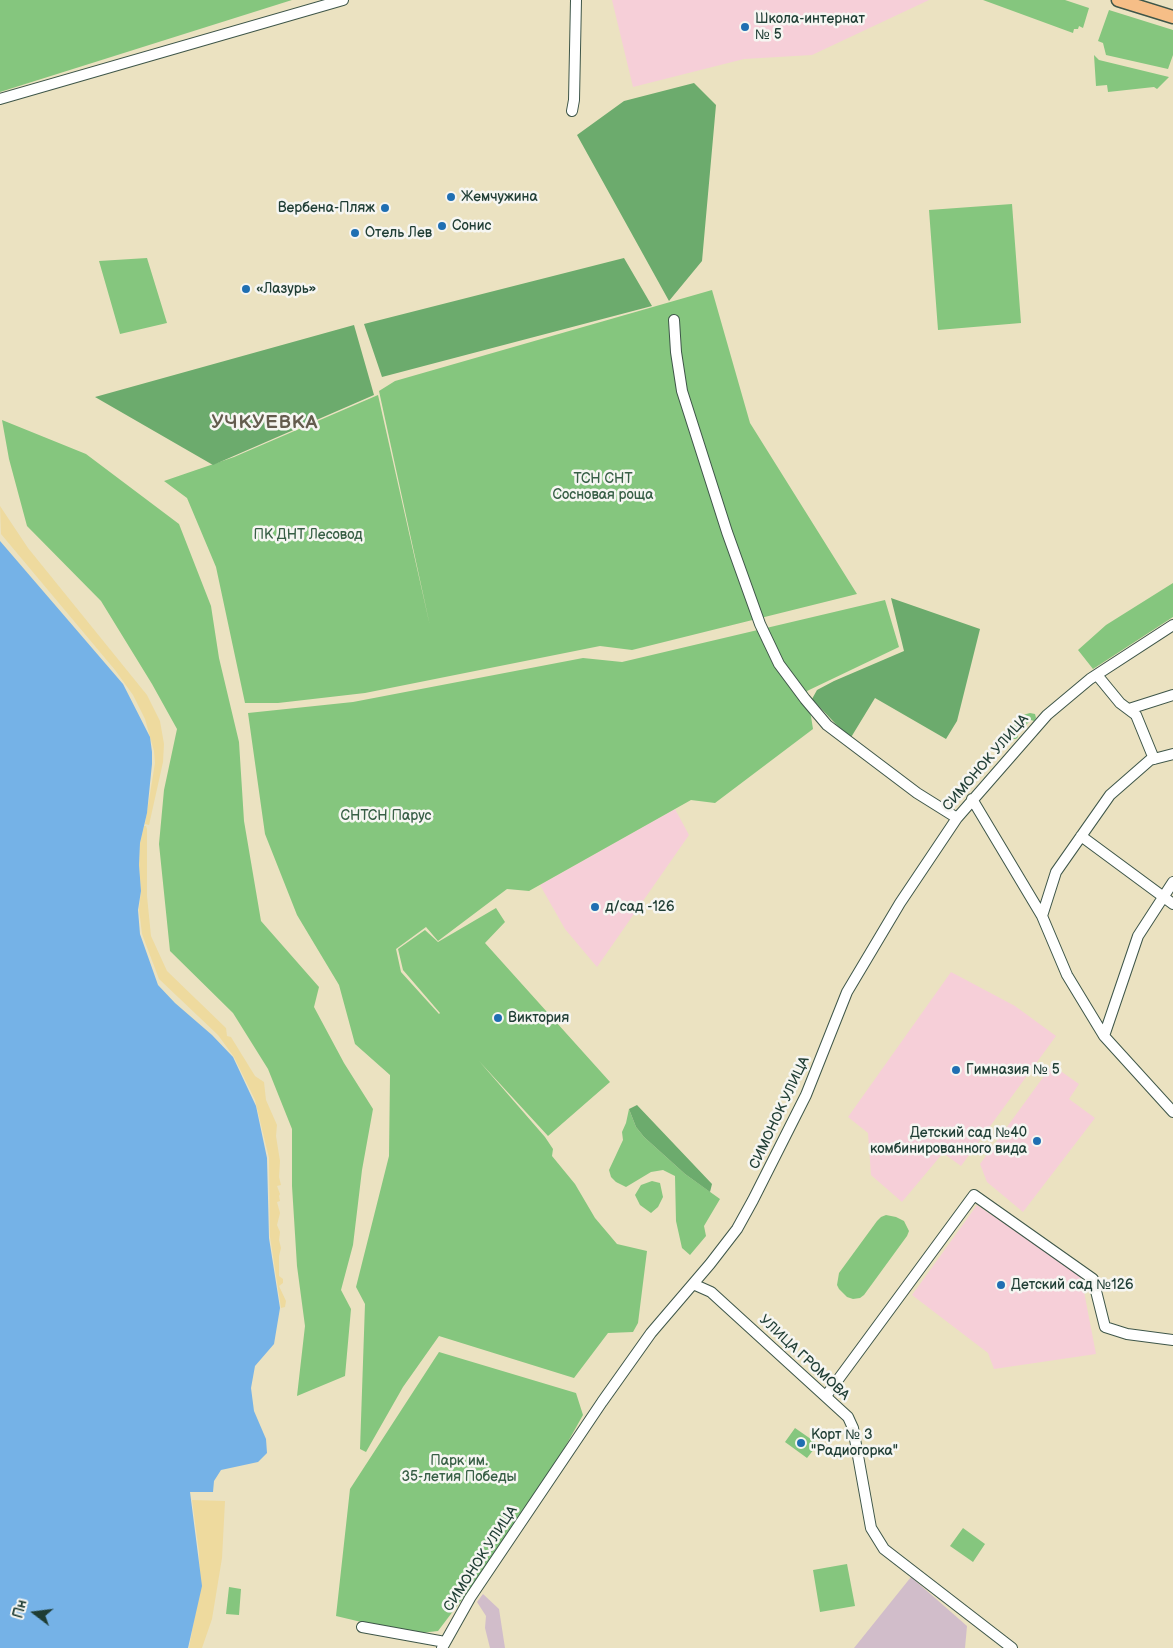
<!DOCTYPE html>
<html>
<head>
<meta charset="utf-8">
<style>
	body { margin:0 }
	#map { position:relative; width:1173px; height:1648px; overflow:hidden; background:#ebe2c1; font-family:"Balsamiq Sans",sans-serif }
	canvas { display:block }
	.north { position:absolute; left:10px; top:1588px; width:50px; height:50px; -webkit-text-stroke:4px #f6f6f2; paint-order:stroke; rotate:285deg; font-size:14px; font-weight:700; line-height:20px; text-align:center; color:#1f3d34 }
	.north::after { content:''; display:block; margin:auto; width:18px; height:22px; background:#1f3d34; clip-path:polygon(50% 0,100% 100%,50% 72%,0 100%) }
</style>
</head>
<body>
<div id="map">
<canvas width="1173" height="1648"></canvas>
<div class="north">Пн</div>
</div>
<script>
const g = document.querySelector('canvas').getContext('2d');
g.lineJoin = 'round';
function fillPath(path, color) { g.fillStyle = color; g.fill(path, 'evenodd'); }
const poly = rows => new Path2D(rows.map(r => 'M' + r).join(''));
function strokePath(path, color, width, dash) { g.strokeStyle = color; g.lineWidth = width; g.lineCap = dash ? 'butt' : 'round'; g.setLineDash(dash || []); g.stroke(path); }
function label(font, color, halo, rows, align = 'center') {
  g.font = font + ' "Balsamiq Sans",sans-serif'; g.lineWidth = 5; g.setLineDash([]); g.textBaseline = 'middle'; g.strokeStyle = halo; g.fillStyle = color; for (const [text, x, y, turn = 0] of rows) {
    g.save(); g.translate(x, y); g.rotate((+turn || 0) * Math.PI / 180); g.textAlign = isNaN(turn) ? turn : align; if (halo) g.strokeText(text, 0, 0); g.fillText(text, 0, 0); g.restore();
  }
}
fillPath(poly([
	[612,0,929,0,812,55,744,59,633,87],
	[675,809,689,835,597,967,565,929,540,885],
	[951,972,1015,1006,1056,1036,961,1166,943,1153,902,1202,871,1175,868,1133,848,1117],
	[1052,1065,1079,1084,1069,1099,1095,1118,1023,1212,987,1182,980,1164],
	[977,1205,1081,1276,1096,1354,994,1369,988,1353,912,1295]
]), '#f6cfd8');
fillPath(poly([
	[911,1577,967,1626,965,1648,854,1648],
	[483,1594,499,1609,505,1648,490,1648,485,1628,486,1616,477,1602]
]), '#d1bdca');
fillPath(poly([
	[0,0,292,0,0,92],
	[983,0,1065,0,1089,8,1083,28,1079,26,1078,29,1074,29,1073,33],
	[1109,10,1173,30,1173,55,1168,69,1106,55,1103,43,1098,41],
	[1094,55,1099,60,1169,77,1157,89,1154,87,1108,92,1107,85,1096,86],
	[1012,204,1021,323,938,330,929,210],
	[147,258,167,323,120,334,99,261],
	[712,290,750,423,857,594,632,650,600,646,365,693,278,703,245,703,216,567,187,498,164,481,234,457,378,395,430,626,379,391,395,381],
	[2,420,86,454,179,524,211,606,219,658,239,742,244,821,261,921,319,987,314,1007,344,1063,373,1109,362,1170,353,1245,341,1290,351,1309,345,1376,297,1396,305,1326,297,1266,292,1186,292,1129,268,1069,233,1013,170,951,159,844,164,790,177,729,152,684,101,601,27,526,9,459],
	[1173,583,1173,617,1093,669,1078,650,1106,625],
	[885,600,899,647,807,691,813,729,715,803,691,800,529,891,507,889,438,941,426,927,396,949,401,972,439,1014,440,1013,403,970,398,949,425,930,438,942,496,908,505,922,485,943,610,1082,548,1136,479,1061,545,1137,553,1149,552,1156,575,1184,595,1218,617,1244,647,1251,638,1323,633,1332,608,1333,574,1378,439,1336,403,1387,366,1452,360,1449,365,1304,356,1287,389,1156,390,1075,355,1044,339,985,297,915,265,834,248,713,353,702,583,658,622,662],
	[1030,713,1035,714,1036,718,1034,721,1031,720,1017,734,1018,737,1016,739,1013,739,1011,734,1012,727,1023,715],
	[629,1109,636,1127,644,1137,685,1174,720,1199,704,1226,706,1236,690,1255,682,1248,676,1221,675,1176,663,1170,651,1172,626,1187,616,1182,611,1177,609,1170,623,1140,622,1132,626,1123],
	[652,1181,660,1183,663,1197,658,1207,651,1213,640,1205,635,1195,641,1185],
	[886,1215,896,1217,904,1221,909,1231,907,1236,864,1295,860,1298,853,1299,847,1297,839,1289,837,1285,839,1273,877,1221,881,1217],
	[439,1352,576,1393,583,1415,529,1511,438,1631,412,1634,336,1616,350,1489],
	[795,1428,818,1444,807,1458,785,1442],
	[963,1528,985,1544,973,1562,950,1546],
	[847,1564,855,1606,820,1612,813,1570],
	[229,1587,241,1589,239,1615,226,1614]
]), '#85c67e');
fillPath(poly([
	[694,83,716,105,702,261,669,301,577,135,624,101],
	[624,258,652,306,382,377,364,324],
	[354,325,374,395,213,465,95,397],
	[891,598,980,629,957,721,946,739,875,698,850,739,812,699,817,690,834,681,904,651],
	[637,1105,712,1184,710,1192,685,1174,644,1137,636,1127,629,1109]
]), '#6cab6d');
fillPath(poly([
	[0,506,28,548,147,695,160,721,164,744,163,762,149,825,145,824,155,763,154,751,145,719,133,695,115,670,1,534],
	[144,826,146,826,147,829,147,896,151,936,167,971,226,1028,227,1036,231,1037,255,1076,264,1082,266,1100,277,1125,276,1136,280,1161,279,1177,281,1185,277,1186,280,1194,279,1196,280,1201,277,1202,280,1213,277,1225,280,1232,279,1240,281,1248,279,1256,279,1276,283,1279,283,1283,279,1286,286,1301,285,1307,281,1308,270,1237,269,1158,255,1100,234,1057,218,1035,159,979,142,934,139,909,141,891,139,865,140,843],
	[192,1500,225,1501,222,1558,212,1619,202,1648,189,1648,200,1586,199,1552]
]), '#eeda9e');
fillPath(poly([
	[0,541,123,684,150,737,152,752,152,764,147,813,140,843,139,865,141,891,138,910,140,934,158,985,175,1003,212,1035,233,1057,256,1106,267,1158,269,1238,280,1308,274,1344,255,1366,251,1388,254,1411,266,1439,267,1453,258,1462,221,1470,214,1481,213,1492,190,1492,202,1586,188,1648,0,1648]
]), '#75b2e7');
const minor = poly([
	[0,99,343,0],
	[572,111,574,100,576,0],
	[674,320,676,352,682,391,727,532,760,624,779,664,805,699,827,725,917,793,957,818],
	[1097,675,1120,703,1136,715,1154,759],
	[1129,709,1173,695],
	[972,799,1042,916,1067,975,1104,1036,1173,1112],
	[1081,836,1173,904],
	[1042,916,1056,872,1110,795,1150,760,1173,754],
	[1104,1036,1138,936,1173,882],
	[693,1284,711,1292,848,1417,853,1428,871,1528,884,1549,1012,1648],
	[826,1396,974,1195,1093,1279,1105,1327,1127,1334,1173,1340],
	[362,1627,445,1642],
	[442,1648,470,1598,602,1402,651,1333,710,1264,737,1229,753,1200,806,1095,847,992,900,903,957,818,1047,715,1090,679,1173,625]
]);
const major = poly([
	[1118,0,1173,17]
]);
strokePath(minor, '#3e5649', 12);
strokePath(major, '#3e5649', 15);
strokePath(minor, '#fff', 10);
strokePath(major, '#f6be87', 12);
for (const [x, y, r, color] of [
	[745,27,5,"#1f6fb2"],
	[451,197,5,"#1f6fb2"],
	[385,208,5,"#1f6fb2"],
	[442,226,5,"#1f6fb2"],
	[355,233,5,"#1f6fb2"],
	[246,289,5,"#1f6fb2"],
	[595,907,5,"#1f6fb2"],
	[498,1018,5,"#1f6fb2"],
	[956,1070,5,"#1f6fb2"],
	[1037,1141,5,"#1f6fb2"],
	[1001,1285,5,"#1f6fb2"],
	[801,1443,5,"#1f6fb2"]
]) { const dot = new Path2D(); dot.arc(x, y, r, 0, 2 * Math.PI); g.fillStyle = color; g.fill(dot); strokePath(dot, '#f6f6f2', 2); }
label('14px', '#1f3d34', '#f6f6f2', [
	["Школа-интернат",755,19],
	["№ 5",755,35],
	["Жемчужина",461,197],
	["Вербена-Пляж",375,208,"right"],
	["Сонис",452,226],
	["Отель Лев",365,233],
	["«Лазурь»",256,289],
	["д/сад -126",605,907],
	["Виктория",508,1018],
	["Гимназия № 5",966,1070],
	["Детский сад №40",1027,1133,"right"],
	["комбинированного вида",1027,1149,"right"],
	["Детский сад №126",1011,1285],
	["Корт № 3",811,1435],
	["\"Радиогорка\"",811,1451]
], 'left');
label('14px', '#385f46', '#f6f6f2', [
	["ТСН СНТ",603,479],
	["Сосновая роща",603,495],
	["ПК ДНТ Лесовод",308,535],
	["СНТСН Парус",386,816],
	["Парк им.",459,1461],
	["35-летия Победы",459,1477]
]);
label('14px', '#1f3d34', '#f6f6f2', [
	["СИМОНОК УЛИЦА",986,763,-49],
	["СИМОНОК УЛИЦА",780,1113,-65],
	["УЛИЦА ГРОМОВА",804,1358,43],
	["СИМОНОК УЛИЦА",481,1559,-57]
]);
g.letterSpacing = '1px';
label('bold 19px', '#645c4e', '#f6f6f2', [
	["УЧКУЕВКА",265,423]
]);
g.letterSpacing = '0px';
</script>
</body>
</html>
